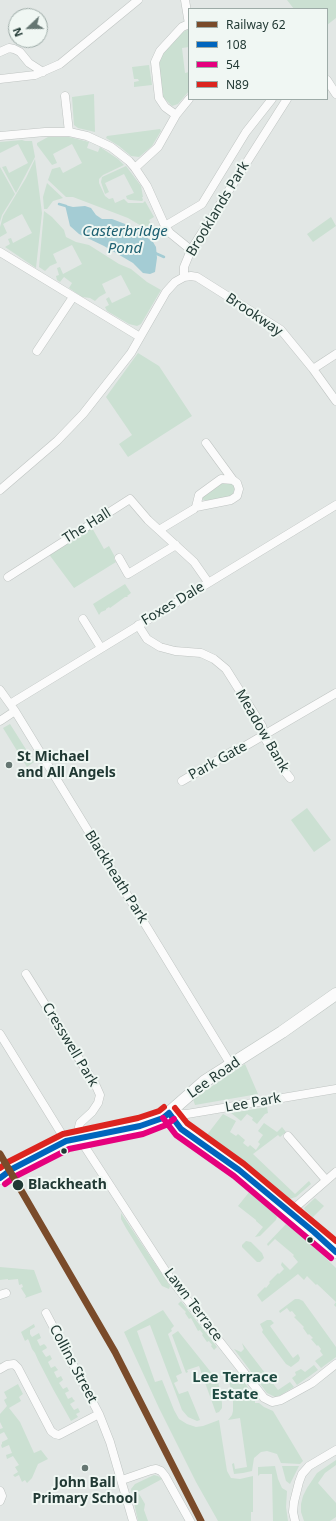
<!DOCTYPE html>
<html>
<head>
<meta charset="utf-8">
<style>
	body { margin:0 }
	#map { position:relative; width:336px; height:1521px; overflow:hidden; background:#e2e7e5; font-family:"Noto Sans",sans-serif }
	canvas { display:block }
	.legend { position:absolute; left:188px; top:8px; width:140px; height:92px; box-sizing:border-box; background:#f0f7f3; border:1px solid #9daba7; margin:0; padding:5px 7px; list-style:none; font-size:12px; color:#213934 }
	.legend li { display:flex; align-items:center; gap:8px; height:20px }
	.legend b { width:20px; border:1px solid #9daba7 }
	.north { position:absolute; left:8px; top:8px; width:40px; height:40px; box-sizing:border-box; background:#f0f7f3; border:1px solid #9daba7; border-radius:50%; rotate:248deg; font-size:11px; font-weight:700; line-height:16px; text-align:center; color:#213934 }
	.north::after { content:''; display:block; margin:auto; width:14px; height:18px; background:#657672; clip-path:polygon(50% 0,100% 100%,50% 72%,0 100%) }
</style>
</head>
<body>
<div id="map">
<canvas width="336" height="1521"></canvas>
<ul class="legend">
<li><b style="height:5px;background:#7a4b2a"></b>Railway 62</li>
<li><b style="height:5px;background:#0065bd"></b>108</li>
<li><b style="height:5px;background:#e5007d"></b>54</li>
<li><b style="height:5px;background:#dc241f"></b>N89</li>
</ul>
<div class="north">N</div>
</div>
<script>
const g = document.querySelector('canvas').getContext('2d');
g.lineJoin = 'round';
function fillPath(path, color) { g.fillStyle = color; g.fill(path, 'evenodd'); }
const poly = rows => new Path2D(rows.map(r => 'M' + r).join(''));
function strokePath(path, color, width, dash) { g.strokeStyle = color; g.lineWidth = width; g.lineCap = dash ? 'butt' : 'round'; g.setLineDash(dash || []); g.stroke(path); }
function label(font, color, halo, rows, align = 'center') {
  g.font = font + ' "Noto Sans",sans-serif'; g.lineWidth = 4; g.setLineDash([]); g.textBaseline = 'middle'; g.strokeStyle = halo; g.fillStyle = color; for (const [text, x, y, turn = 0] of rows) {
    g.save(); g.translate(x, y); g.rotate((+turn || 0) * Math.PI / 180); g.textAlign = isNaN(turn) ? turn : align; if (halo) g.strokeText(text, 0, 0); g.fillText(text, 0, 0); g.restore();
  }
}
fillPath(poly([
	[287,0,336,0,336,18,327,25,327,9,294,9],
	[189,29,189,47,182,48,185,73,189,72,189,91,178,104,172,106,163,97,158,69,161,55,181,33],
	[149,65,152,85,134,87,134,82,139,81,138,79,134,79,132,67],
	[94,94,95,132,78,128,74,125,72,97],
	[160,129,161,131,152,146,139,157,131,156,119,146,106,138,107,136],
	[48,137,69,137,89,142,87,148,98,152,100,147,118,159,124,165,103,175,99,179,99,183,105,196,109,199,113,198,115,203,124,199,128,203,143,203,145,201,154,217,149,220,154,230,159,228,162,232,160,234,153,233,128,218,73,197,66,197,48,180,52,169,60,167,63,173,82,163,72,144,53,154,57,163,52,165,37,145,37,143],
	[22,140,25,141,32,141,35,157,16,193,2,167,6,166,9,173,28,163,18,144,0,153,0,142],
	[35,159,42,213,36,268,5,247,10,244,8,239,11,238,13,243,32,233,22,214,3,224,7,233,0,237,0,227,3,216,26,178],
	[126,166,141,186,143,197,142,197,143,200,142,201,130,200,127,199,126,196,134,193,124,174,105,183,109,192,105,194,101,182,102,177],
	[0,167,15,194,2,215,0,222],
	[47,183,63,198,53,201,47,209,44,209,43,197],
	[44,211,52,217,64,230,66,237,76,242,89,245,119,264,131,269,147,282,161,290,141,324,137,326,129,324,107,311,105,307,109,305,106,299,109,297,112,303,131,294,121,275,102,284,106,293,99,297,95,301,90,298,82,297,69,288,72,283,64,277,60,282,57,280,56,276,59,275,57,268,60,267,63,274,82,264,72,245,53,254,57,263,50,266,45,271,39,267],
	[331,217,336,226,313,242,307,234],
	[138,353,159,366,192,416,128,457,119,444,132,435,106,397],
	[223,483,232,484,235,486,233,495,230,497,208,501,201,499,201,498,216,486],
	[91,526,104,549,109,546,115,557,114,559,116,562,74,588,48,553],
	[125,584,131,593,127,596,128,597,125,597,110,608,109,607,106,609,106,610,101,612,99,615,93,604],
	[10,724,34,762,27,767,3,728],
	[307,808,331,840,314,852,291,820],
	[245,1064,258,1094,195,1105,193,1099],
	[267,1107,268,1113,265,1114,257,1124,252,1120,253,1118,247,1114,241,1121,231,1113],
	[223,1114,236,1121,230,1132,236,1136,238,1134,245,1140,243,1143,248,1147,250,1145,256,1150,260,1144,258,1142,263,1135,258,1131,264,1123,277,1132,282,1127,286,1132,280,1137,278,1135,253,1154,295,1194,309,1181,311,1184,296,1197,289,1199,206,1136],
	[250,1191,272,1210,277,1217,276,1220,260,1236,255,1237,263,1227,256,1221,256,1220,238,1206],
	[315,1198,324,1206,313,1217,305,1210,304,1208],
	[121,1213,170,1286,169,1289,162,1286,126,1228,121,1219],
	[286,1224,290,1225,300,1233,336,1268,336,1307,334,1305,336,1302,317,1284,316,1285,307,1276,304,1280,298,1274,262,1302,257,1295,265,1287,266,1288,270,1283,269,1282,278,1273,279,1274,284,1269,281,1265,282,1262,290,1270,298,1262,293,1256,294,1255,275,1239,268,1246,267,1244],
	[246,1241,251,1242,262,1253,264,1258,260,1262,257,1262,242,1247,242,1245],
	[0,1267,34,1270,42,1292,25,1298,26,1296,21,1288,23,1287,22,1284,19,1285,18,1279,8,1280,8,1279,0,1280],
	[295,1299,299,1299,303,1301,336,1347,336,1357,321,1368,315,1361,323,1355,320,1351,321,1349,318,1345,317,1346,311,1339,313,1338,309,1334,308,1335,303,1328,304,1327,294,1317,296,1316,292,1311,290,1312,287,1308,280,1313,279,1311],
	[181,1301,217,1347,214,1350,211,1346,212,1345,209,1341,207,1342,202,1335,203,1334,200,1330,198,1331,191,1318,189,1319,185,1313,186,1312,178,1304],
	[163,1310,174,1326,171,1329,172,1331,168,1334,182,1373,176,1376,178,1381,174,1383,179,1394,188,1391,200,1420,197,1421,188,1417,182,1410,150,1325,137,1331,155,1382,162,1380,174,1410,179,1419,187,1424,196,1427,203,1426,219,1420,227,1471,231,1478,240,1479,253,1476,253,1512,251,1512,251,1521,218,1521,196,1482,159,1408,124,1332],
	[267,1320,271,1320,274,1323,270,1326,293,1358,298,1354,300,1358,299,1361,291,1367,286,1364,262,1332,263,1330,260,1324],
	[34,1324,35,1327,30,1330,30,1334,32,1337,39,1333,41,1338,37,1340,40,1346,44,1344,46,1346,47,1348,42,1351,46,1357,50,1355,52,1359,48,1362,51,1368,55,1366,58,1370,54,1372,57,1378,61,1376,63,1380,59,1383,63,1389,67,1387,69,1391,65,1393,68,1399,72,1397,73,1399,75,1401,70,1404,74,1410,78,1408,80,1412,76,1414,78,1417,71,1421,53,1389,38,1360,35,1353,32,1349,29,1341,28,1339,25,1341,21,1332],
	[178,1331,218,1381,222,1403,222,1408,219,1412,216,1413,199,1366,187,1370,188,1372,186,1373,172,1335],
	[242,1343,278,1390,290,1382,294,1387,281,1395,275,1397,267,1393,234,1349,241,1352,244,1349],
	[314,1365,318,1370,297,1385,292,1378,296,1375,295,1372,301,1369,305,1372],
	[237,1372,257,1400,255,1400,255,1403,259,1403,264,1407,273,1411,303,1461,300,1464,281,1463,277,1454,267,1451,261,1452,254,1458,252,1471,243,1473,234,1474,232,1464,234,1463,235,1469,247,1467,240,1418,228,1420,232,1415,233,1411,233,1400,231,1392,241,1397,243,1395,237,1390,231,1389,229,1382,230,1377],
	[18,1384,23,1394,19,1397,21,1401,9,1408,20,1422,34,1453,41,1450,48,1459,38,1464,32,1478,27,1483,25,1480,22,1482,19,1475,15,1477,13,1475,18,1472,15,1467,19,1465,13,1456,7,1459,6,1455,12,1453,9,1445,2,1448,1,1445,2,1444,2,1442,8,1439,4,1432,0,1434,0,1429,3,1428,0,1422,0,1414,7,1406,4,1400,7,1398,4,1392],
	[336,1460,336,1465,325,1473,318,1483,336,1503,336,1517,330,1521,304,1521,301,1512,301,1504,303,1496,307,1488,317,1473],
	[275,1466,278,1479,282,1488,287,1491,286,1507,288,1521,273,1521,272,1474,260,1474,258,1476,258,1467],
	[282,1466,299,1466,290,1484,286,1481],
	[154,1475,158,1476,162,1479,138,1492,145,1504,144,1510,148,1521,138,1521,131,1489,135,1484]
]), '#cbe0d2');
fillPath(poly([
	[65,205,73,207,85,206,91,208,96,215,102,219,112,219,133,227,153,242,156,247,157,258,155,272,150,274,143,273,133,263,104,246,79,234,70,226]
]), '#a4ccd4');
strokePath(poly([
	[59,204,66,206],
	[155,253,164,257]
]), '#a4ccd4', 2.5);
const minor = poly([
	[185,0,189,24],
	[0,52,9,48,14,49,20,52,29,63,43,72],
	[0,79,35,75,60,64,138,0],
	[327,80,336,94],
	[65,96,69,132],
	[176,115,165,107,159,98,155,62,160,51,182,27,189,24],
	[0,136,45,132,69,132,87,136,111,147,129,161,135,168,147,186,165,226,170,233,191,250],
	[135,168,158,147,176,115,189,99],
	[165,226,202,204,246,132,272,99],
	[0,252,140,337],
	[184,277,191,276,197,277,281,330,313,369,336,401],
	[37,351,73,297],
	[313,369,336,354],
	[206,443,233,480],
	[0,490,57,441,83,414,131,353,166,292,175,282,184,277,184,267,191,250,287,99],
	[159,530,194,509,196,507,199,495,221,479,233,480,237,483,239,489,237,496,231,500,196,507],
	[119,558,128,574,176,545],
	[8,577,130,499,148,520,194,562,208,582],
	[83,619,101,648],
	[138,625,147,639,160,647,175,651,201,653,214,659,226,669,262,726,266,740,283,769,290,778],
	[0,690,15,711,231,1065],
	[10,704,336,505],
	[0,721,15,711],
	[182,781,233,751,240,749,336,693],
	[26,974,96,1086,100,1095,98,1103,92,1112,80,1123,79,1127,85,1147,170,1278,264,1398,272,1402,281,1400,312,1383,336,1364],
	[0,1034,66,1141],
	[169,1113,187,1114,336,1089],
	[288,1136,326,1180],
	[0,1168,5,1174],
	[290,1212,336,1172],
	[0,1295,6,1293],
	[46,1313,99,1414,110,1442,133,1521],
	[0,1369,7,1365,14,1364,18,1368,51,1431,55,1434,59,1435,99,1414],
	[122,1480,151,1470,156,1469,161,1471,165,1476,190,1521],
	[0,1491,2,1496,0,1501],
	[295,1521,293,1512,294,1502,299,1482,302,1474,309,1466,336,1450]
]);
const secondary = poly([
	[169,1113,181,1129,199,1143,239,1170,314,1232,336,1252],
	[0,1178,12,1169,66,1141,140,1126,163,1118,205,1081,282,1032,336,994]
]);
strokePath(minor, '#bfc4c2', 9);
strokePath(secondary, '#bec5c2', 13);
strokePath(minor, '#fbfbfb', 8);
strokePath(secondary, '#fbfbfb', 12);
strokePath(poly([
	[169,1113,181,1129,239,1170,314,1232,336,1252],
	[0,1178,12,1169,66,1141,140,1126,163,1118,169,1113]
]), '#0065bd', 6);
strokePath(poly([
	[163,1118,176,1135,234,1176,331,1258],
	[5,1184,16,1176,69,1149,143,1134,166,1125,174,1119]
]), '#e5007d', 6);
strokePath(poly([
	[175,1108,187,1123,244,1164,336,1241],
	[0,1168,8,1162,63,1134,138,1118,159,1111,164,1107]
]), '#dc241f', 6);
strokePath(poly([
	[0,1154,115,1352,201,1521]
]), '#7a4b2a', 7);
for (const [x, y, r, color] of [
	[9,765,4,"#657672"],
	[64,1151,3.5,"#213934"],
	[18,1185,6,"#213934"],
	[310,1240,3.5,"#213934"],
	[85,1468,4,"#657672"]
]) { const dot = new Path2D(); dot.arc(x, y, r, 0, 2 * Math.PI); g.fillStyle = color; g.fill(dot); strokePath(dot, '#f0f7f3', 1.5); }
label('14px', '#213934', '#f0f7f3', [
	["Brooklands Park",218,209,-59],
	["Brookway",254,315,34],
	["The Hall",87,526,-32],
	["Foxes Dale",173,604,-31],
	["Meadow Bank",262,731,60],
	["Park Gate",218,761,-29],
	["Blackheath Park",116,877,58],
	["Cresswell Park",70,1045,59],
	["Lee Road",214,1078,-35],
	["Lee Park",253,1103,-10],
	["Lawn Terrace",193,1305,53],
	["Collins Street",73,1364,62]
]);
label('bold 14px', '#213934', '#f0f7f3', [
	["St Michael",17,757],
	["and All Angels",17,773],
	["John Ball",85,1483,"center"],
	["Primary School",85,1499,"center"]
], 'left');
label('bold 14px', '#213934', '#f0f7f3', [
	["Blackheath",28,1185]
], 'left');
label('italic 15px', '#1e6172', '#f0f7f3', [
	["Casterbridge",125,232],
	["Pond",125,249]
]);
label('bold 15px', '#1e4a41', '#f0f7f3', [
	["Lee Terrace",235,1378],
	["Estate",235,1395]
]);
</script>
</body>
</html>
